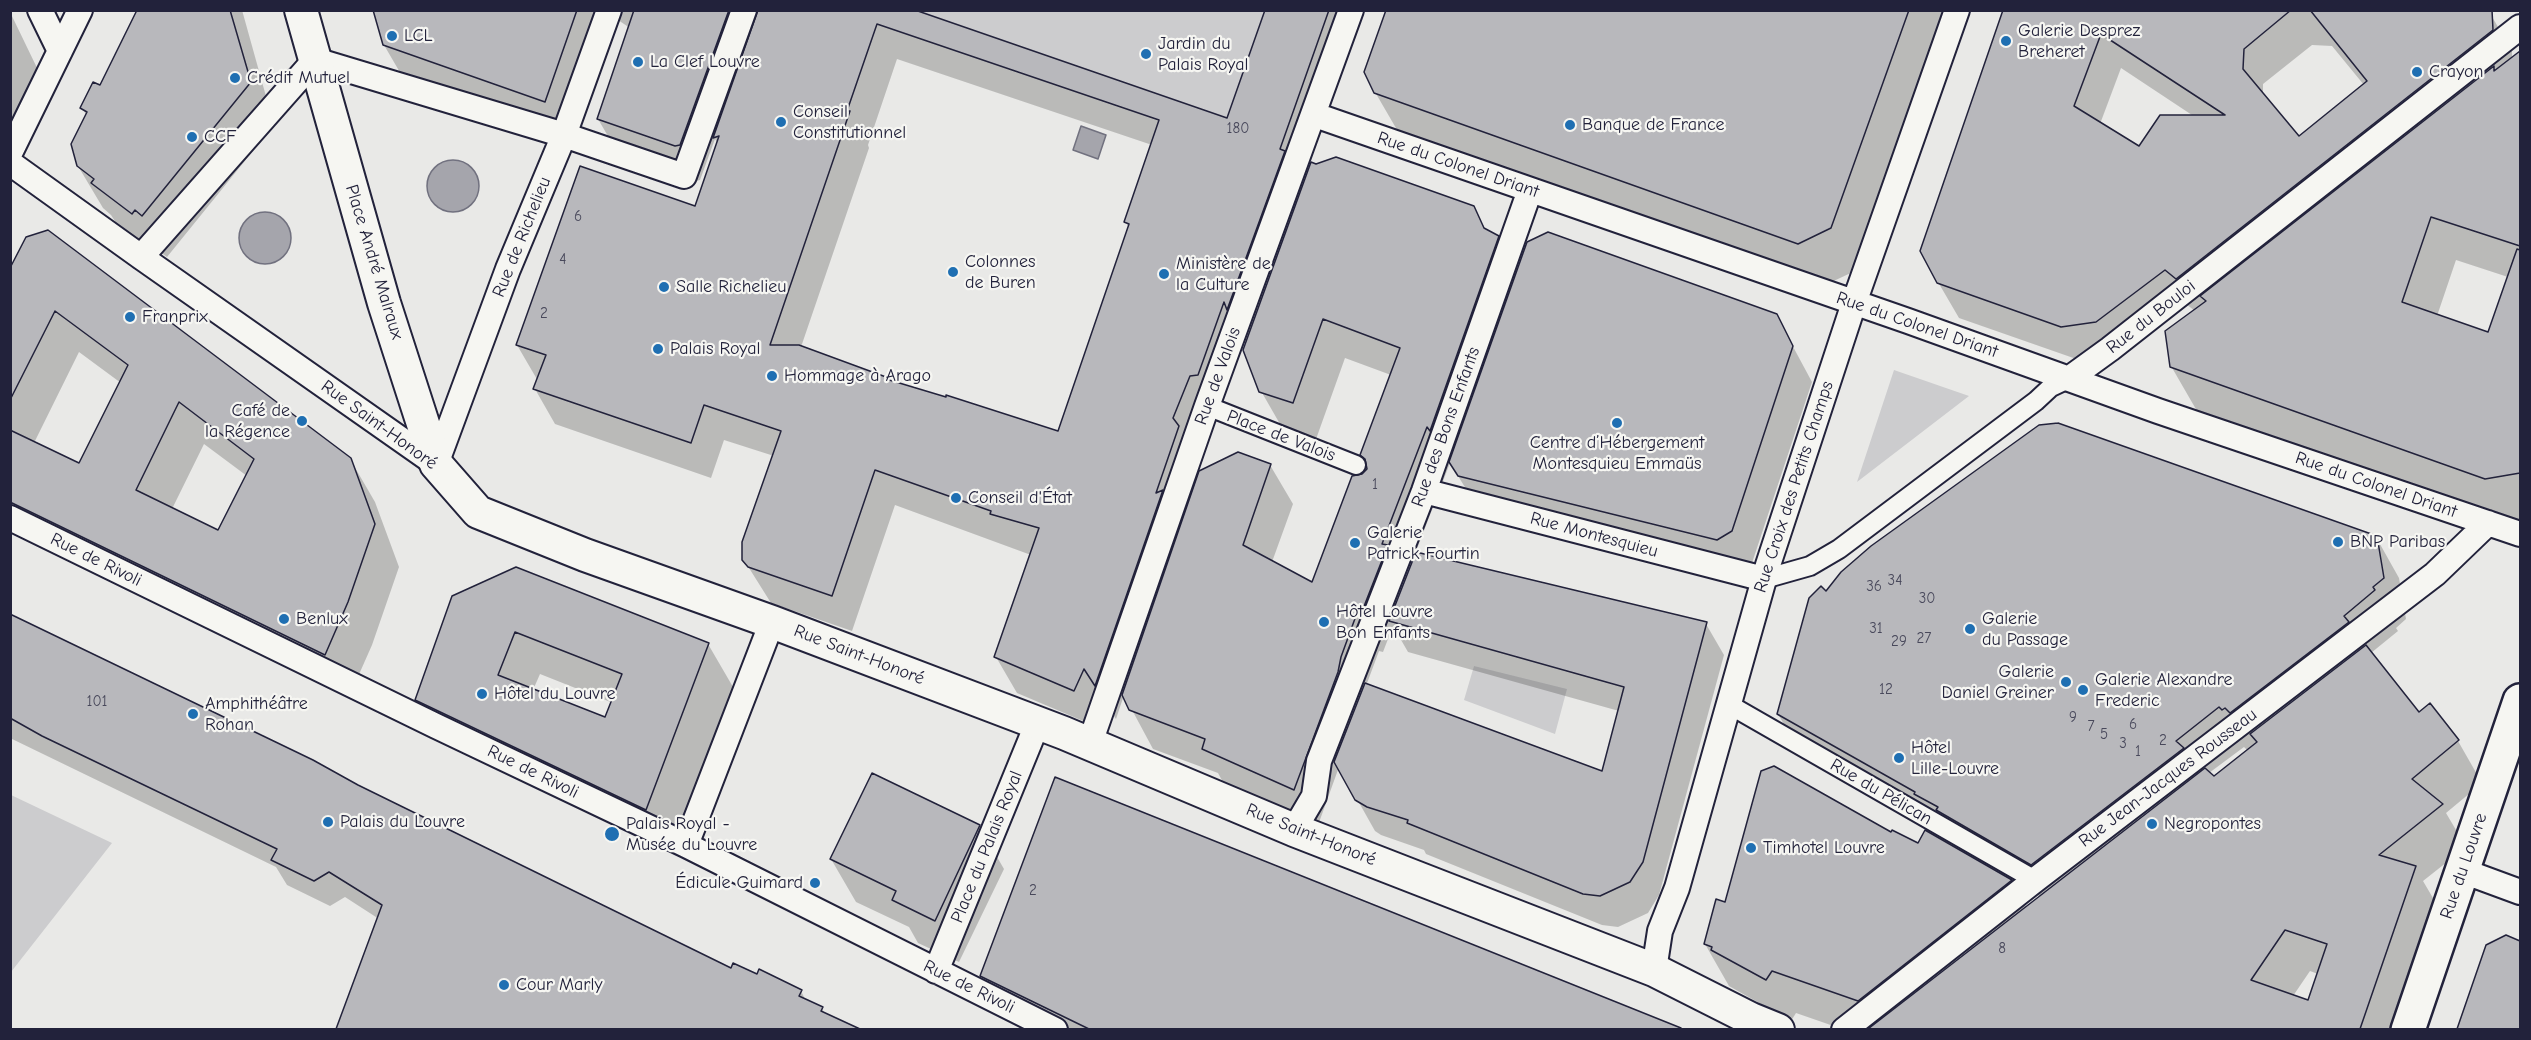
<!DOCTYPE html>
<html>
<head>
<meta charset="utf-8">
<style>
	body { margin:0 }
	#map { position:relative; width:2531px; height:1040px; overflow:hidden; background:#e9e9e7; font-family:"Comic Neue",sans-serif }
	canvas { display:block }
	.frame { position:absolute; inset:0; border:12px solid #22223b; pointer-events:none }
</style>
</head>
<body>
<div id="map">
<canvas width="2531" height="1040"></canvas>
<div class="frame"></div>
</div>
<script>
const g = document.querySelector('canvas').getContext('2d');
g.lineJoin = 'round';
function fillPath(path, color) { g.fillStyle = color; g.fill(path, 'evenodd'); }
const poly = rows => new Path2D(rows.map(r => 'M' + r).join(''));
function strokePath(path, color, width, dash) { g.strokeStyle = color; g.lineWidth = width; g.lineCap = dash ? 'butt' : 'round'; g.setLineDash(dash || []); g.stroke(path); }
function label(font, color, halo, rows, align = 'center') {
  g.font = font + ' "Comic Neue",sans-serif'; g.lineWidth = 4.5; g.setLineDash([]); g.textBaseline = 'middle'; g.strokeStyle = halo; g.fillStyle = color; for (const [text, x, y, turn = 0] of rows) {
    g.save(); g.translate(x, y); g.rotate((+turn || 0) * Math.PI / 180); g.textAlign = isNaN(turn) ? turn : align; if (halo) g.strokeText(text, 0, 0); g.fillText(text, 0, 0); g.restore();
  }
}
fillPath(poly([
	[915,11,1266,11,1227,118],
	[1894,370,1969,396,1857,482],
	[1474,666,1567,689,1555,734,1464,700],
	[11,795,112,843,11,972]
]), '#ccccce');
const water = poly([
	[1081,126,1106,135,1098,159,1073,150,1081,126],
	'427 186a26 26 0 1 1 52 0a26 26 0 1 1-52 0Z',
	'239 238a26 26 0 1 1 52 0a26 26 0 1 1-52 0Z'
]);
fillPath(water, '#a5a5ac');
strokePath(water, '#71717f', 1.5);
fillPath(poly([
	[138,10,242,10,274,125,167,257,159,251,156,255,118,226,111,215,103,208,78,166,87,116,82,108,101,87],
	[374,10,911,10,1228,120,1266,10,1361,10,1301,181,1304,187,1473,207,1487,232,1498,237,1518,272,1776,315,1812,382,1751,566,1471,497,1450,463,1415,554,1706,624,1724,655,1659,895,1648,913,1618,927,1602,925,1426,854,1424,850,1381,835,1375,831,1339,767,1317,828,1226,788,1218,773,1153,749,1124,695,1116,719,1105,703,1095,726,1017,693,996,657,1031,555,895,505,852,631,771,603,744,560,774,456,724,440,711,478,555,424,535,389,538,381,517,345,696,208,718,144,715,139,700,180,696,181,619,155,598,119,630,28,609,14,565,136,405,81,384,45],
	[897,59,1152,145,1126,222,1129,228,1059,433,887,381,885,378,801,347,869,148,868,145],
	[1244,337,1261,391,1284,431,1315,442,1345,358,1391,375,1362,454,1368,469,1313,584,1272,562,1293,504,1270,465,1182,526,1179,521],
	[1393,626,1408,652,1619,711,1603,773,1366,686,1379,651,1383,652],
	[1387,10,1947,10,1855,271,1823,286,1400,135,1375,92],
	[2005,10,2484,10,2491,15,2512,51,2512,59,2520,53,2520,521,2511,523,2197,411,2171,366,2195,311,2186,304,2082,361,1959,318,1938,282],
	[2312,45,2332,46,2364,85,2299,139,2263,95,2263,84],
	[2457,56,2459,59,2385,117,2385,113],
	[2121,68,2195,117,2140,148,2100,124],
	[2456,260,2508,277,2489,334,2437,316],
	[10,12,39,72,10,131],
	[10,272,350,459,375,502,399,567,372,645,349,697,10,531],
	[79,352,121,383,80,465,34,443],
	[204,444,247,476,218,532,172,509],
	[2376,537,2399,578,2406,619,2396,628,2398,631,2371,653,2418,714,2458,741,2482,783,2446,813,2466,847,2423,881,2440,910,2399,1030,1845,1030,1796,1013,1791,1021,1729,986,1705,944,1726,903,1891,834,1918,846,1963,853,1958,845,1802,755,1778,714,1826,593],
	[2244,747,2248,751,2214,778,2209,773],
	[2010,879,2041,897,2027,908],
	[2310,971,2318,974,2309,1002,2293,996],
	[516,568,708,644,733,687,670,852,441,742,417,700],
	[540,674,613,703,606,719,533,690],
	[10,616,732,970,801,991,806,1001,822,1008,825,1015,856,1030,337,1030,379,919,345,897,330,906,287,885,276,867,10,738],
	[979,826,1004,869,959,962,918,943,909,927,856,902,831,859],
	[2506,937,2520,942,2520,1030,2459,1030,2487,947],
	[982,976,1658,1021,1663,1030,1028,1030,1006,1019]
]), '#0003');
const building = poly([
	[137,10,230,10,251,82,142,216,135,210,132,214,91,183,94,179,77,166,71,144,87,112,80,108,93,82,100,85,137,10],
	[373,10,577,10,545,102,383,45,373,10],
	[634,10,729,10,680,145,675,146,597,119,634,10],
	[758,10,915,10,1227,118,1265,10,1329,10,1280,149,1285,151,1227,310,1224,302,1198,375,1190,376,1173,418,1179,426,1156,493,1163,490,1095,686,1084,669,1074,691,994,657,1039,528,990,514,991,511,875,470,832,596,748,567,742,560,742,542,781,431,704,405,691,443,533,389,546,355,516,345,580,166,695,206,719,136,713,138,758,10],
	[877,24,1159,120,1124,222,1129,224,1058,431,946,395,946,397,886,379,886,377,799,345,770,345,850,111,847,111,877,24],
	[1386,10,1909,10,1831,228,1798,244,1374,93,1364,72,1386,10],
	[2003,10,2291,10,2244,49,2243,69,2299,136,2367,81,2310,10,2492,10,2493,30,2176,279,2165,270,2096,322,2061,327,1937,283,1920,251,2003,10],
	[2101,34,2225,115,2160,115,2139,146,2074,106,2101,34],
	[2520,51,2520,246,2431,217,2402,302,2488,332,2517,249,2520,250,2520,473,2485,479,2170,367,2165,331,2206,301,2200,296,2494,66,2494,71,2520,51],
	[1336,157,1474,206,1484,228,1499,236,1430,431,1427,427,1382,544,1388,545,1361,614,1357,613,1341,657,1338,672,1294,790,1202,749,1205,739,1129,710,1122,695,1199,471,1238,452,1271,464,1243,545,1312,582,1352,476,1362,474,1367,469,1365,459,1360,455,1400,348,1323,319,1293,403,1259,392,1243,350,1311,162,1316,164,1336,157],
	[48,230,351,458,375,524,348,602,325,655,10,502,10,430,79,463,128,365,55,311,10,400,10,268,26,237,48,230],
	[179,402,254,459,218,530,136,490,179,402],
	[1548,232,1777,314,1793,346,1732,531,1717,540,1458,476,1449,462,1527,242,1548,232],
	[2058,423,2377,536,2384,578,2373,587,2375,590,2344,616,2349,622,2230,713,2225,708,2222,710,2219,707,2176,741,2184,748,2031,865,1936,810,1938,807,1914,794,1915,792,1777,714,1809,598,1821,586,1826,591,1841,572,1871,546,2039,425,2058,423],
	[1416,552,1707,622,1643,862,1630,882,1600,896,1583,894,1407,823,1408,820,1367,807,1355,800,1334,762,1365,683,1602,771,1624,687,1389,621,1416,552],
	[516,567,709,643,646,810,415,700,452,596,516,567],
	[515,632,622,674,605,717,498,675,515,632],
	[10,614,313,760,358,785,731,968,733,963,757,974,759,969,802,990,799,996,823,1007,821,1011,860,1029,336,1029,382,905,329,872,314,881,271,860,277,849,42,736,10,718,10,614],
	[2366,645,2419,712,2430,703,2459,740,2412,779,2443,804,2379,855,2416,866,2360,1029,1868,1029,2205,768,2214,776,2257,742,2250,734,2366,645],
	[2285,930,2327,944,2308,1000,2251,980,2285,930],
	[1774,766,1891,832,1892,830,1918,843,1925,830,2012,880,1858,1001,1772,971,1766,980,1711,950,1712,947,1704,944,1716,899,1725,902,1761,771,1774,766],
	[872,773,980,825,935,921,892,900,896,891,830,859,872,773],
	[1055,777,1681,1028,1681,1029,1089,1029,980,976,1055,777],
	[2506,935,2520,941,2520,1029,2457,1029,2486,945,2506,935]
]);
fillPath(building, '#b8b8bc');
strokePath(building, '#22223b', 1.5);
const pedestrian = poly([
	[1207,406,1356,465],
	[1764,579,1810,566,1839,549,2036,401,2051,387,2070,378],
	[1728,704,2035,880]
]);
const minor = poly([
	[40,10,60,51],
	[1315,115,1908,321,2158,411,2520,534],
	[10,153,80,10],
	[10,163,141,257,436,464,508,269,564,135,609,10],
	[141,257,315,60,564,135,684,176,744,10],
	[2070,378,2110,349,2520,27],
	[1424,491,1764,579],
	[10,518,436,726,686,845,1055,1030],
	[1090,743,1207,406,1351,10],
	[1294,830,1314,796,1319,761,1424,491,1530,190],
	[686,845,772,622],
	[2463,871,2520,892],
	[1654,970,1660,931,1677,888,1768,565,1854,303,1957,10],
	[936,971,1038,722],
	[1844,1030,2035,880,2435,574,2488,523]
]);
const tertiary = poly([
	[301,10,384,303,436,464,478,512,585,555,772,622,1064,733,1294,830,1654,970,1751,1019,1778,1030]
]);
const secondary = poly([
	[2408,1030,2520,701]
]);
strokePath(pedestrian, '#22223b', 22);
strokePath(minor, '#22223b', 28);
strokePath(tertiary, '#22223b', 36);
strokePath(secondary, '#22223b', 38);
strokePath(pedestrian, '#f6f6f2', 18);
strokePath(minor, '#f6f6f2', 24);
strokePath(tertiary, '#f6f6f2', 32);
strokePath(secondary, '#f6f6f2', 33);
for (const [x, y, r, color] of [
	[392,36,6,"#1f6fb2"],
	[2006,41,6,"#1f6fb2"],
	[1146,54,6,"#1f6fb2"],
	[638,62,6,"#1f6fb2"],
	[2417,72,6,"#1f6fb2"],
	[235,78,6,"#1f6fb2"],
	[781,122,6,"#1f6fb2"],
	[1570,125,6,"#1f6fb2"],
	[192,137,6,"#1f6fb2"],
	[953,272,6,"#1f6fb2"],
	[1164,274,6,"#1f6fb2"],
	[664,287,6,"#1f6fb2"],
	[130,317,6,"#1f6fb2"],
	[658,349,6,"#1f6fb2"],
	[772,376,6,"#1f6fb2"],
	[302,421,6,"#1f6fb2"],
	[1617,423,6,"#1f6fb2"],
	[956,498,6,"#1f6fb2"],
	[2338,542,6,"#1f6fb2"],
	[1355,543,6,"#1f6fb2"],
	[284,619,6,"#1f6fb2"],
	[1324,622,6,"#1f6fb2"],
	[1970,629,6,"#1f6fb2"],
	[2066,682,6,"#1f6fb2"],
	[2083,690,6,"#1f6fb2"],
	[482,694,6,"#1f6fb2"],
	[193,714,6,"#1f6fb2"],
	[1899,758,6,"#1f6fb2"],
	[328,822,6,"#1f6fb2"],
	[2152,824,6,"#1f6fb2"],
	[612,834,8,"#1f6fb2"],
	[1751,848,6,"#1f6fb2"],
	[815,883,6,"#1f6fb2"],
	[504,985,6,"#1f6fb2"]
]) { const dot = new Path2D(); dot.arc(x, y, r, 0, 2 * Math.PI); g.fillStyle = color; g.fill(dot); strokePath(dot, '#f6f6f2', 2); }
label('15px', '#48485b', null, [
	["180",1238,129],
	["6",578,217],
	["4",563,260],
	["2",544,314],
	["1",1375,485],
	["34",1895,581],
	["36",1874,587],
	["30",1927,599],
	["31",1876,629],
	["27",1924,639],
	["29",1899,642],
	["12",1886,690],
	["101",97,702],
	["9",2073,718],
	["6",2133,725],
	["7",2091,727],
	["5",2104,735],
	["2",2163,741],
	["3",2123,744],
	["1",2138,752],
	["2",1033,891],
	["8",2002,949]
]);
label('18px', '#22223b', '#f6f6f2', [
	["Galerie Desprez",2018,31],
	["Breheret",2018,52],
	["LCL",404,36],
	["Jardin du",1158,44],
	["Palais Royal",1158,65],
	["La Clef Louvre",650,62],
	["Crayon",2429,72],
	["Crédit Mutuel",247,78],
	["Conseil",793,112],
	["Constitutionnel",793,133],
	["Banque de France",1582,125],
	["CCF",204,137],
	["Colonnes",965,262],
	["de Buren",965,283],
	["Ministère de",1176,264],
	["la Culture",1176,285],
	["Salle Richelieu",676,287],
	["Franprix",142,317],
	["Palais Royal",670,349],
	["Hommage à Arago",784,376],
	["Café de",290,411,"right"],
	["la Régence",290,432,"right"],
	["Centre d’Hébergement",1617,443,"center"],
	["Montesquieu Emmaüs",1617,464,"center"],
	["Conseil d'État",968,498],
	["Galerie",1367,533],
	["Patrick Fourtin",1367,554],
	["BNP Paribas",2350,542],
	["Hôtel Louvre",1336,612],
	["Bon Enfants",1336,633],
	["Benlux",296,619],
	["Galerie",1982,619],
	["du Passage",1982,640],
	["Galerie",2054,672,"right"],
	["Daniel Greiner",2054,693,"right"],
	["Galerie Alexandre",2095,680],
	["Frederic",2095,701],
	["Hôtel du Louvre",494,694],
	["Amphithéâtre",205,704],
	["Rohan",205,725],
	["Hôtel",1911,748],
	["Lille-Louvre",1911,769],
	["Palais du Louvre",340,822],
	["Palais Royal -",626,824],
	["Musée du Louvre",626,845],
	["Negropontes",2164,824],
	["Timhotel Louvre",1763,848],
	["Édicule Guimard",803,883,"right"],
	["Cour Marly",516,985]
], 'left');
label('18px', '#22223b', '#f6f6f2', [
	["Rue du Colonel Driant",1458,165,19],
	["Rue de Richelieu",522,237,-68],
	["Place André Malraux",374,262,73],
	["Rue du Bouloi",2151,317,-38],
	["Rue du Colonel Driant",1917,325,19],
	["Rue de Valois",1218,376,-70],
	["Rue Saint-Honoré",379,425,36],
	["Rue des Bons Enfants",1446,427,-70],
	["Place de Valois",1281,436,21],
	["Rue du Colonel Driant",2376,485,19],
	["Rue Croix des Petits Champs",1794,487,-72],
	["Rue Montesquieu",1594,535,15],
	["Rue de Rivoli",96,560,26],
	["Rue Saint-Honoré",859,655,21],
	["Rue de Rivoli",533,772,26],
	["Rue Jean-Jacques Rousseau",2168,778,-37],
	["Rue du Pélican",1881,792,30],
	["Rue Saint-Honoré",1311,835,22],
	["Place du Palais Royal",987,847,-68],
	["Rue du Louvre",2464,866,-71],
	["Rue de Rivoli",969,987,26]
]);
</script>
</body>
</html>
